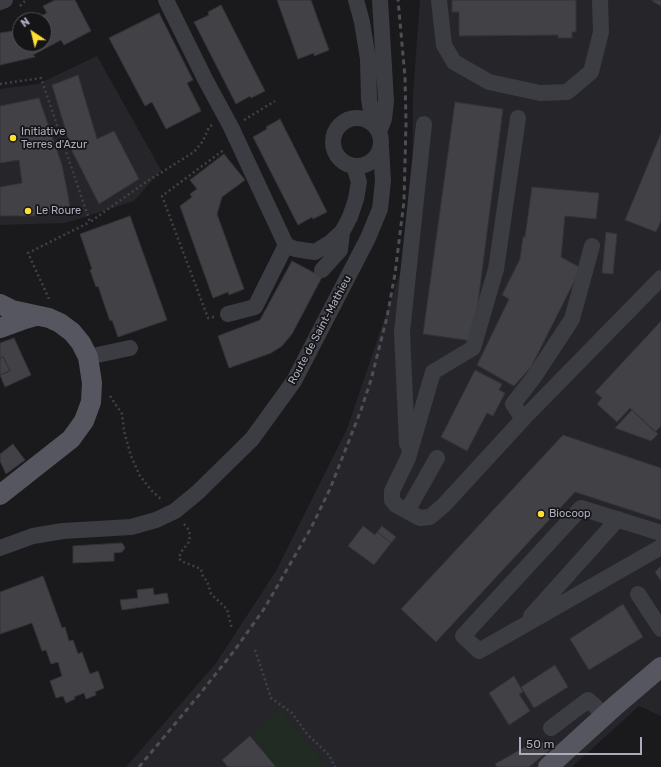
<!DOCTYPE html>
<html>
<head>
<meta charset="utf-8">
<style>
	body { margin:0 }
	#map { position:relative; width:661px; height:767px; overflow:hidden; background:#1a1a1c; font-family:Rubik,sans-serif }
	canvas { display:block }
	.north { position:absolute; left:12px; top:12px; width:40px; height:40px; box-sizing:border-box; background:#151417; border:1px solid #515159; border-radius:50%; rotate:325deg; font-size:11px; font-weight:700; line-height:16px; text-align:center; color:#abadbc }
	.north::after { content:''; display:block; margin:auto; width:14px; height:18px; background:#fcdf32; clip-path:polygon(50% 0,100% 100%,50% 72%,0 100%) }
	.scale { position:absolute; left:519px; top:737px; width:123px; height:18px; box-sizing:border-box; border:2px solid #abadbc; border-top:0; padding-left:5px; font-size:12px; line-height:14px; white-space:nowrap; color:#abadbc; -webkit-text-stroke:3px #151417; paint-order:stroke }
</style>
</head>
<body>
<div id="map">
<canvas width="661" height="767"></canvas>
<div class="north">N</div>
<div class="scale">50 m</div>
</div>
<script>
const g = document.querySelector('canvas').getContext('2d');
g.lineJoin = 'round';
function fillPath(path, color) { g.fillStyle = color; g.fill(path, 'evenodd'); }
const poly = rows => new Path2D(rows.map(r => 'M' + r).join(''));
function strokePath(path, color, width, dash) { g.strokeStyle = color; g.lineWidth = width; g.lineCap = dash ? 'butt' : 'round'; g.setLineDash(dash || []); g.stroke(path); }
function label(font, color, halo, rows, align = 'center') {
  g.font = font + ' Rubik,sans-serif'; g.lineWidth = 3.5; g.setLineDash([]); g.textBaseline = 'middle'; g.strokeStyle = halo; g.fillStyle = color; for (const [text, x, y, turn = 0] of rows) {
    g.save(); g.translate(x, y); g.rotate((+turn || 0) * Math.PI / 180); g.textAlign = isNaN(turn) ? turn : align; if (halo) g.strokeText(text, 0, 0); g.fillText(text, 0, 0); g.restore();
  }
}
fillPath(poly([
	[420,0,661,0,661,716,639,706,572,767,126,767,216,663,276,571,347,429,412,238,413,94],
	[97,56,161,170,134,201,66,223,0,225,0,89,38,84]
]), '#262529');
fillPath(poly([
	[279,708,326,767,276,767,250,736]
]), '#212b24');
const building = poly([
	[55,0,75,0,91,31,64,45,61,40,33,55,35,57,0,65,0,33,13,31,14,37,20,34,20,44,44,44,44,20,33,20,47,13,43,6,55,0],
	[277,0,311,0,329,50,314,56,314,53,298,59,277,0],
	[452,0,576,0,576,32,572,32,572,38,558,38,558,35,459,36,459,12,452,12,452,0],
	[653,0,661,0,661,6,652,1,653,0],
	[221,5,265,91,251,98,250,96,236,104,194,22,209,15,208,12,221,5],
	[159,13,193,80,187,83,201,111,166,129,152,102,145,106,109,38,159,13],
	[78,75,97,139,114,131,139,179,99,204,72,151,52,85,78,75],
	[39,98,62,165,68,195,70,208,33,216,0,216,0,187,22,183,19,160,0,163,0,106,39,98],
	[455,102,503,109,473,341,423,334,455,102],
	[280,119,327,212,313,219,312,217,298,225,253,137,267,129,266,127,280,119],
	[661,133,661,221,656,232,625,220,661,133],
	[224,154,245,180,222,197,217,214,244,289,229,295,228,292,213,298,180,206,192,197,190,194,197,189,190,180,224,154],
	[532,187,599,193,596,219,565,216,561,257,581,268,531,367,514,386,477,365,509,299,502,295,520,259,523,237,525,237,532,187],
	[130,216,167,320,118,337,112,320,110,321,98,286,96,287,90,270,92,269,80,234,130,216],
	[606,232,617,234,613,274,602,273,606,232],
	[292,261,322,277,292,334,282,346,271,353,229,368,218,336,260,320,292,261],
	[661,321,661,426,655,432,630,408,617,422,597,404,602,398,595,392,661,321],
	[14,338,31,375,5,387,0,375,10,371,3,357,0,358,0,343,14,338],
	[3,357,10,371,0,375,0,358,3,357],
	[475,370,502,384,499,390,505,393,493,416,487,413,467,451,441,437,475,370],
	[632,410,658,434,651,441,615,428,632,410],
	[563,435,661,468,661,520,575,492,436,642,401,609,563,435],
	[13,444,25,460,6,474,0,461,0,454,13,444],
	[363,526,375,535,377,532,391,543,374,565,348,546,363,526],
	[382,526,396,537,391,543,377,532,382,526],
	[121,543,123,544,125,548,122,552,114,553,114,561,73,563,73,546,121,543],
	[661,566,661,581,655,572,661,566],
	[43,576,62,628,65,627,69,641,73,640,78,654,82,652,90,674,98,671,104,688,95,692,96,695,86,699,84,693,74,697,75,699,66,703,63,696,56,698,50,681,62,676,58,662,51,664,46,650,42,651,32,623,0,634,0,592,43,576],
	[153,588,154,595,167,593,169,603,122,610,120,600,138,598,137,590,153,588],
	[623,604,643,637,589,670,570,639,623,604],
	[555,665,568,687,534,708,521,687,555,665],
	[514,676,523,692,519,694,530,711,509,725,489,693,514,676],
	[250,736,276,767,228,767,222,760,250,736],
	[539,739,550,750,529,767,497,767,495,764,539,739]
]);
fillPath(building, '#414146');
strokePath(building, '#343338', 1);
strokePath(poly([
	[20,6,26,0],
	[0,84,41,78,90,222,146,182,194,152,203,141,209,127,212,125],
	[244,120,275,101],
	[49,299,28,253,90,222],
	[214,317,208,318,162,196,225,149],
	[110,396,122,414,124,431,131,456,140,476,152,491,162,500],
	[184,524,189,530,190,536,189,542,181,552,179,558,181,561,201,569,203,577,207,581,211,594,227,609,232,629],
	[255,650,271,698,292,713,307,734,329,755,335,767]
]), '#404148', 2.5, [2, 3]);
strokePath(poly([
	[166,0,205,79,231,127,286,245,295,249,315,252,331,242,342,232,350,217,356,199,359,182,354,166],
	[356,0,362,22,368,59,369,99,373,124],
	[439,0,444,45,454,62,489,82,540,93,567,92,591,72,601,32,600,0],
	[0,2,5,0],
	[518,118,496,269,473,348,433,372,408,458,392,491,392,500,396,505,420,518,430,517,444,505,523,419,661,278],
	'333 142a24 24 0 1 1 48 0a24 24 0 1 1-48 0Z',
	[379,132,384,119,386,101,380,0],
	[322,270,340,250,342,232],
	[228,314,255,307,286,245],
	[88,357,130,348],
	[523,419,513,404,534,377,572,319,592,246],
	[407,444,402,332,424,124],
	[407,511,437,458],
	[661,533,581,508,463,636,479,651,661,547],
	[0,548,33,536,63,531,131,527,156,520,175,511,198,492,252,439,294,381,368,238,380,209,383,181,381,147],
	[638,594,661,629],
	[531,616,618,519],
	[551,728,588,700,595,706,604,716]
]), '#3c3c43', 16);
strokePath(poly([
	[0,304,12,310,49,318,60,323,72,332,81,343,88,357,92,383,91,402,84,421,71,439,0,495],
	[0,328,22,320,36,316],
	[548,767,615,706,661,667]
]), '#565660', 20);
strokePath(poly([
	[139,767,199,695,234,651,264,609,311,528,330,489,361,410,371,380,387,317,395,274,404,201,406,123,405,77,398,0]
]), '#4d4e56', 3, [5, 4]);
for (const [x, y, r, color] of [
	[13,138,4,"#fcdf32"],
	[28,211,4,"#fcdf32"],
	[541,514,4,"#fcdf32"]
]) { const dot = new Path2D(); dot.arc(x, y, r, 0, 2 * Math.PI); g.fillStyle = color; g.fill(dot); strokePath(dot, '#151417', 1.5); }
label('11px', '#abadbc', '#151417', [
	["Initiative",21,132],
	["Terres d'Azur",21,145],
	["Le Roure",36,211],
	["Biocoop",549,514]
], 'left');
label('11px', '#abadbc', '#151417', [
	["Route de Saint-Mathieu",320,330,-62]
]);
</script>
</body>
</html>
